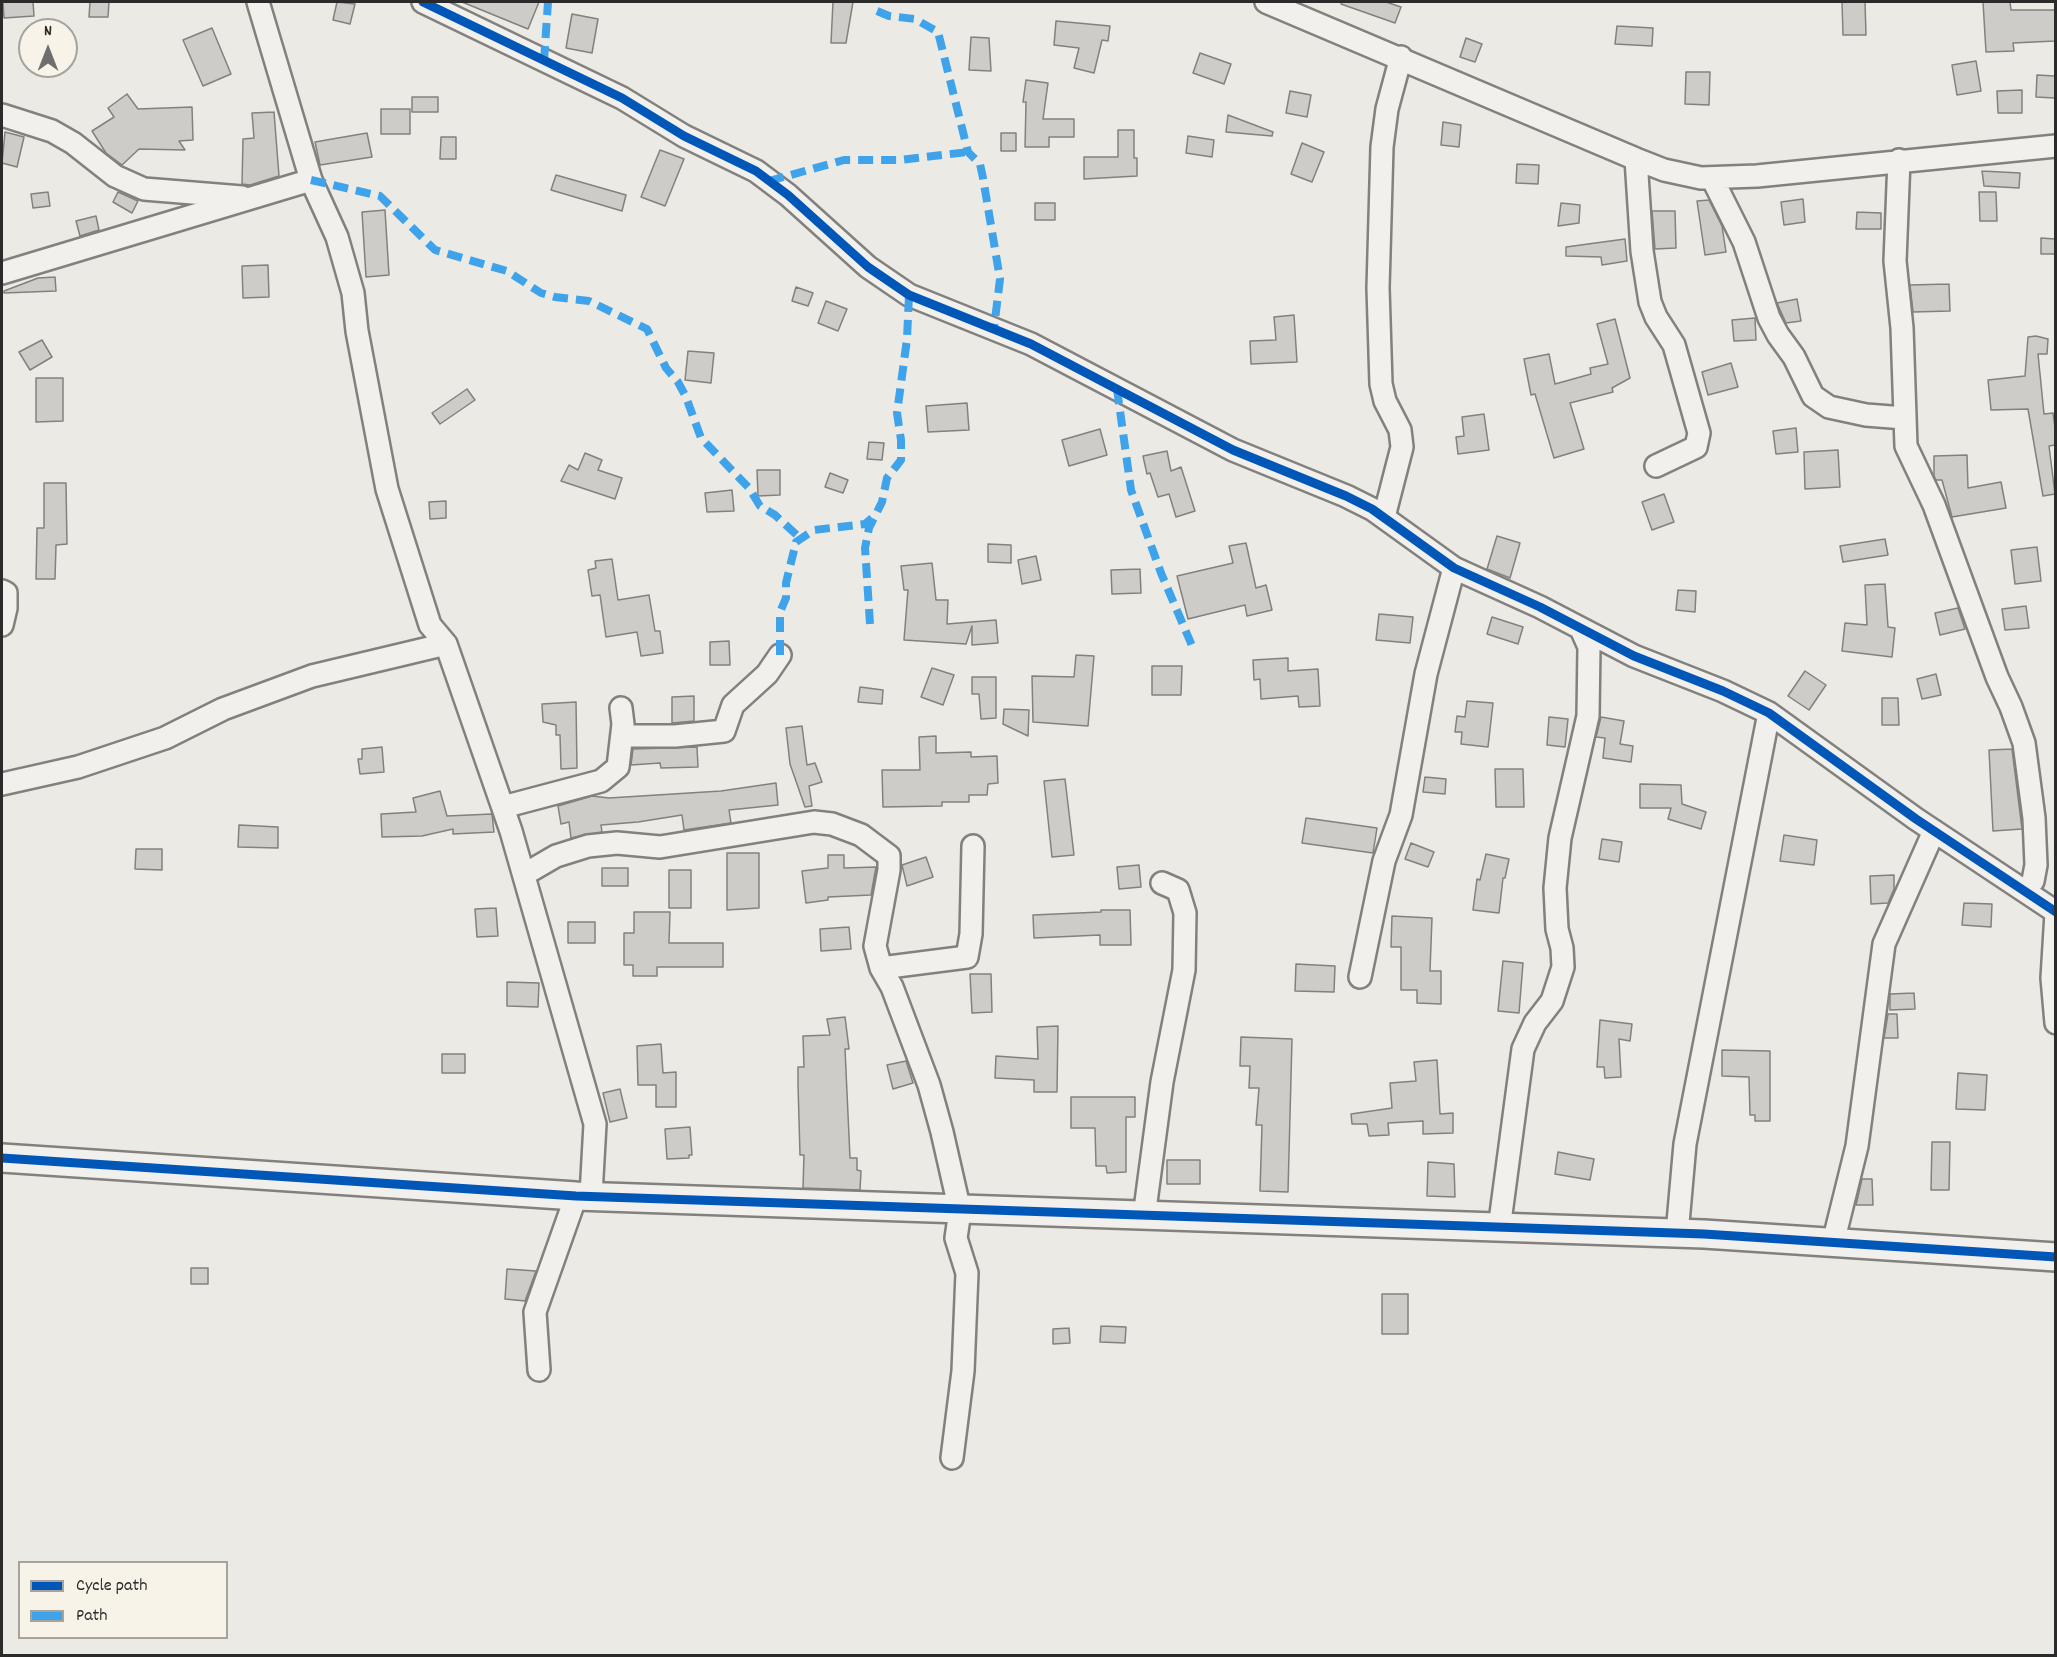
<!DOCTYPE html>
<html>
<head>
<meta charset="utf-8">
<style>
	body { margin:0 }
	#map { position:relative; width:2057px; height:1657px; overflow:hidden; background:#eceae4; font-family:Dekko,sans-serif }
	canvas { display:block }
	.frame { position:absolute; inset:0; border:3px solid #2b2b2b; pointer-events:none }
	.legend { position:absolute; left:18px; top:1561px; width:210px; height:78px; box-sizing:border-box; background:#f7f3e8; border:2px solid #a5a39c; margin:0; padding:8px 10px; list-style:none; font-size:18px; color:#2b2b2b }
	.legend li { display:flex; align-items:center; gap:12px; height:30px }
	.legend b { width:30px; border:2px solid #a5a39c }
	.north { position:absolute; left:18px; top:18px; width:60px; height:60px; box-sizing:border-box; background:#f7f3e8; border:2px solid #a5a39c; border-radius:50%; rotate:0deg; font-size:16px; font-weight:700; line-height:24px; text-align:center; color:#2b2b2b }
	.north::after { content:''; display:block; margin:auto; width:21px; height:27px; background:#6f6e6c; clip-path:polygon(50% 0,100% 100%,50% 72%,0 100%) }
</style>
</head>
<body>
<div id="map">
<canvas width="2057" height="1657"></canvas>
<div class="frame"></div>
<ul class="legend">
<li><b style="height:8px;background:#0057b8"></b>Cycle path</li>
<li><b style="height:8px;background:#3ea3eb"></b>Path</li>
</ul>
<div class="north">N</div>
</div>
<script>
const g = document.querySelector('canvas').getContext('2d');
g.lineJoin = 'round';
function fillPath(path, color) { g.fillStyle = color; g.fill(path, 'evenodd'); }
const poly = rows => new Path2D(rows.map(r => 'M' + r).join(''));
function strokePath(path, color, width, dash) { g.strokeStyle = color; g.lineWidth = width; g.lineCap = dash ? 'butt' : 'round'; g.setLineDash(dash || []); g.stroke(path); }
const building = poly([
	[3,2,33,2,34,16,4,18,3,2],
	[90,2,109,2,108,17,89,17,90,2],
	[337,2,355,4,350,24,333,20,337,2],
	[462,2,539,2,528,29,462,2],
	[833,2,853,2,846,43,831,43,833,2],
	[1342,2,1386,2,1401,7,1395,23,1341,4,1342,2],
	[1842,2,1865,2,1866,35,1843,35,1842,2],
	[1983,2,2010,2,2011,10,2055,10,2055,41,2013,43,2014,51,1986,52,1983,2],
	[572,14,598,19,592,53,566,48,572,14],
	[1056,21,1110,26,1108,41,1102,40,1094,73,1074,68,1079,48,1054,45,1056,21],
	[1617,26,1653,28,1652,46,1615,44,1617,26],
	[212,28,231,74,203,86,183,40,212,28],
	[971,37,989,38,991,71,969,70,971,37],
	[1466,38,1482,44,1475,62,1460,57,1466,38],
	[1200,53,1231,64,1224,84,1193,73,1200,53],
	[1976,61,1981,91,1957,95,1952,65,1976,61],
	[1686,72,1710,72,1709,105,1685,104,1686,72],
	[2037,75,2055,76,2055,98,2036,97,2037,75],
	[1026,80,1048,83,1043,119,1074,119,1074,137,1049,137,1049,147,1025,147,1026,102,1023,102,1026,80],
	[2022,90,2022,113,1998,113,1997,91,2022,90],
	[1290,91,1311,95,1307,117,1286,113,1290,91],
	[127,94,138,109,192,107,193,140,179,141,185,150,139,149,122,165,106,153,92,131,114,117,108,108,127,94],
	[412,97,438,97,438,112,412,112,412,97],
	[381,109,410,109,410,134,381,134,381,109],
	[274,112,279,176,250,185,242,184,243,139,254,138,252,113,274,112],
	[1228,115,1273,132,1272,136,1226,132,1228,115],
	[1443,122,1461,125,1459,147,1441,145,1443,122],
	[1118,130,1134,130,1134,158,1137,158,1137,176,1084,179,1084,157,1118,157,1118,130],
	[5,132,24,137,17,167,2,163,5,132],
	[367,133,372,157,320,165,315,142,367,133],
	[1001,133,1016,133,1016,151,1001,151,1001,133],
	[1188,136,1214,140,1212,157,1186,153,1188,136],
	[441,137,456,137,456,159,440,159,441,137],
	[1302,143,1324,152,1312,182,1291,174,1302,143],
	[660,150,684,159,665,206,641,197,660,150],
	[1517,164,1539,165,1538,184,1516,183,1517,164],
	[1982,171,2020,173,2019,188,1984,186,1982,171],
	[556,175,626,195,622,211,551,190,556,175],
	[48,192,50,206,33,208,31,194,48,192],
	[118,192,138,201,132,213,113,202,118,192],
	[1979,192,1996,192,1997,221,1980,221,1979,192],
	[1803,199,1805,222,1784,225,1781,202,1803,199],
	[1709,200,1722,226,1726,252,1705,255,1697,201,1709,200],
	[1035,203,1055,203,1055,220,1035,220,1035,203],
	[1561,203,1580,205,1579,223,1558,226,1561,203],
	[385,210,389,275,366,277,362,212,385,210],
	[1652,211,1675,211,1676,248,1655,249,1652,211],
	[1857,212,1881,213,1881,229,1856,229,1857,212],
	[96,216,99,230,80,236,76,221,96,216],
	[2041,238,2055,239,2055,254,2041,254,2041,238],
	[1625,239,1627,261,1602,265,1601,257,1566,256,1566,247,1625,239],
	[268,265,269,297,243,298,242,266,268,265],
	[55,277,56,291,4,293,4,291,38,278,55,277],
	[1949,284,1950,311,1913,312,1910,285,1949,284],
	[796,287,813,293,808,306,792,301,796,287],
	[1797,299,1801,321,1786,323,1777,303,1797,299],
	[826,301,847,309,838,331,818,323,826,301],
	[1294,315,1297,362,1251,364,1250,341,1276,340,1274,317,1294,315],
	[1755,318,1756,340,1734,341,1732,320,1755,318],
	[1615,319,1630,378,1612,388,1613,392,1570,403,1584,449,1554,458,1535,394,1531,395,1524,359,1549,354,1555,384,1591,374,1590,368,1608,364,1597,324,1615,319],
	[2036,336,2048,339,2047,354,2038,354,2044,414,2053,413,2055,428,2055,445,2049,446,2055,494,2043,496,2028,409,1991,410,1988,380,2025,376,2028,337,2036,336],
	[42,340,52,357,30,370,19,352,42,340],
	[688,351,714,353,711,383,685,380,688,351],
	[1731,363,1738,387,1708,395,1702,372,1731,363],
	[36,378,63,378,63,421,36,422,36,378],
	[467,389,475,400,440,424,432,413,467,389],
	[967,403,969,430,928,432,926,406,967,403],
	[1484,414,1489,450,1458,454,1456,437,1464,436,1462,417,1484,414],
	[1796,428,1798,452,1776,454,1773,431,1796,428],
	[1100,429,1107,455,1069,466,1062,440,1100,429],
	[869,442,884,443,882,460,867,459,869,442],
	[1838,450,1840,487,1805,489,1804,452,1838,450],
	[1167,451,1171,471,1181,467,1195,511,1176,517,1169,494,1158,497,1150,473,1147,474,1143,456,1167,451],
	[585,453,602,460,598,470,622,478,615,499,561,481,569,465,578,470,585,453],
	[1967,455,1968,488,2001,482,2006,508,1952,517,1942,480,1936,480,1934,476,1934,456,1967,455],
	[757,470,780,470,780,495,758,496,757,470],
	[830,473,848,480,843,493,825,487,830,473],
	[44,483,66,483,67,544,56,545,55,579,36,579,37,528,44,528,44,483],
	[732,490,734,511,707,512,705,493,732,490],
	[1664,494,1674,522,1652,530,1642,502,1664,494],
	[446,501,446,518,430,519,429,502,446,501],
	[1497,536,1520,543,1510,578,1487,569,1497,536],
	[1885,539,1888,555,1843,562,1840,546,1885,539],
	[1246,543,1256,588,1266,585,1272,610,1247,616,1245,605,1188,619,1177,576,1233,563,1229,546,1246,543],
	[988,544,1011,545,1011,563,988,562,988,544],
	[2037,547,2041,581,2015,584,2011,550,2037,547],
	[1036,556,1041,580,1022,584,1018,560,1036,556],
	[612,559,618,600,649,595,655,631,660,631,663,653,641,656,637,632,606,637,600,595,592,596,588,570,596,568,595,561,612,559],
	[932,563,936,600,948,600,947,624,996,620,998,643,972,645,972,626,966,644,904,640,908,590,904,590,901,566,932,563],
	[1140,569,1141,593,1112,594,1111,570,1140,569],
	[1885,584,1888,627,1895,628,1892,657,1842,651,1845,623,1867,625,1865,585,1885,584],
	[1678,590,1696,591,1695,612,1676,610,1678,590],
	[2026,606,2029,628,2005,630,2002,609,2026,606],
	[1958,608,1965,629,1940,635,1935,613,1958,608],
	[1379,614,1413,617,1410,643,1376,640,1379,614],
	[1492,617,1523,627,1518,644,1487,634,1492,617],
	[729,641,730,665,710,665,710,642,729,641],
	[1076,655,1094,656,1088,726,1033,722,1032,676,1074,677,1076,655],
	[1288,658,1288,671,1318,669,1320,706,1299,707,1298,696,1261,699,1260,679,1254,680,1253,660,1288,658],
	[1152,666,1182,666,1181,695,1152,695,1152,666],
	[932,668,954,675,943,705,921,697,932,668],
	[1805,671,1826,685,1809,710,1788,696,1805,671],
	[1936,674,1941,695,1922,699,1917,679,1936,674],
	[972,677,996,677,996,718,981,719,979,694,972,694,972,677],
	[860,687,883,690,882,704,858,702,860,687],
	[694,696,694,721,672,723,672,697,694,696],
	[1882,698,1898,698,1899,725,1882,725,1882,698],
	[1467,701,1493,703,1488,747,1461,744,1462,732,1455,732,1457,716,1465,717,1467,701],
	[576,702,577,768,561,769,560,735,556,735,556,725,543,722,542,704,576,702],
	[1004,709,1029,710,1028,736,1003,724,1004,709],
	[1549,717,1568,719,1565,747,1547,745,1549,717],
	[1601,717,1624,721,1620,744,1633,746,1631,762,1603,758,1605,738,1596,737,1601,717],
	[802,726,807,765,815,763,822,782,809,786,812,806,805,807,790,764,786,728,802,726],
	[936,736,936,753,971,752,971,757,997,756,998,783,988,784,987,795,969,795,969,802,942,802,942,806,883,807,882,770,920,770,919,737,936,736],
	[382,747,384,772,360,774,358,759,362,759,362,749,382,747],
	[697,747,698,767,661,768,660,763,631,765,633,749,697,747],
	[2012,749,2022,829,1993,831,1989,750,2012,749],
	[1495,769,1523,769,1524,807,1496,807,1495,769],
	[1425,777,1446,779,1445,794,1423,792,1425,777],
	[1065,779,1074,855,1052,857,1044,781,1065,779],
	[776,783,778,805,729,810,731,823,684,830,682,815,638,822,601,825,602,832,571,838,569,822,561,824,558,806,592,796,609,798,721,791,776,783],
	[1640,784,1681,785,1682,804,1706,812,1701,829,1668,819,1671,808,1640,808,1640,784],
	[440,791,447,816,492,814,494,832,453,834,453,829,422,836,382,837,381,814,416,812,413,798,440,791],
	[1306,818,1377,828,1373,853,1302,843,1306,818],
	[239,825,278,827,278,848,238,847,239,825],
	[1784,835,1817,840,1814,865,1780,861,1784,835],
	[1602,839,1622,842,1619,862,1599,859,1602,839],
	[1411,843,1434,852,1428,867,1405,859,1411,843],
	[136,849,162,849,162,870,135,869,136,849],
	[727,853,759,853,759,908,727,910,727,853],
	[1486,854,1509,859,1505,878,1503,878,1499,913,1473,910,1477,879,1480,880,1486,854],
	[828,855,844,855,844,868,876,867,871,895,828,897,828,900,806,903,802,871,828,868,828,855],
	[926,857,933,877,907,886,902,865,926,857],
	[1139,865,1141,887,1119,889,1117,867,1139,865],
	[602,868,628,868,628,886,602,886,602,868],
	[669,870,691,870,691,908,669,908,669,870],
	[1894,875,1894,889,1888,903,1871,904,1870,876,1894,875],
	[1964,903,1992,904,1991,927,1962,925,1964,903],
	[496,908,498,936,477,937,475,909,496,908],
	[1101,910,1130,910,1131,945,1100,945,1100,935,1034,938,1033,915,1101,912,1101,910],
	[634,912,670,912,669,943,723,943,723,967,657,967,657,976,633,976,633,965,624,965,624,933,634,933,634,912],
	[1392,916,1432,918,1430,971,1441,971,1441,1004,1417,1003,1417,990,1401,990,1401,947,1391,947,1392,916],
	[568,922,595,922,595,943,568,943,568,922],
	[849,927,851,949,821,951,820,929,849,927],
	[1503,961,1523,963,1519,1013,1498,1011,1503,961],
	[1296,964,1335,966,1334,992,1295,991,1296,964],
	[970,974,991,974,992,1012,972,1013,970,974],
	[507,982,539,983,538,1007,507,1006,507,982],
	[1914,993,1915,1009,1890,1010,1890,994,1914,993],
	[1888,1014,1897,1014,1898,1038,1884,1038,1888,1014],
	[845,1017,849,1049,845,1049,850,1158,857,1158,857,1170,861,1171,860,1190,803,1188,804,1155,800,1155,798,1084,798,1067,804,1067,803,1036,830,1035,827,1019,845,1017],
	[1600,1020,1632,1024,1630,1041,1619,1039,1621,1077,1605,1078,1604,1067,1597,1067,1600,1020],
	[1058,1026,1057,1092,1034,1092,1034,1080,995,1078,996,1056,1038,1059,1037,1027,1058,1026],
	[1241,1037,1292,1039,1288,1192,1260,1191,1262,1125,1256,1125,1259,1088,1249,1088,1250,1066,1240,1066,1241,1037],
	[661,1044,663,1073,676,1072,676,1107,656,1107,656,1085,638,1085,637,1046,661,1044],
	[1722,1050,1770,1051,1770,1121,1755,1121,1755,1115,1750,1115,1749,1077,1722,1076,1722,1050],
	[442,1054,465,1054,465,1073,442,1073,442,1054],
	[1437,1060,1440,1114,1453,1113,1453,1133,1423,1134,1423,1121,1388,1123,1389,1135,1369,1136,1367,1124,1352,1124,1351,1114,1392,1108,1390,1083,1416,1081,1414,1062,1437,1060],
	[906,1061,913,1083,893,1089,887,1065,906,1061],
	[1958,1073,1987,1075,1985,1110,1956,1109,1958,1073],
	[620,1089,627,1118,610,1122,603,1093,620,1089],
	[1071,1097,1135,1097,1135,1117,1126,1117,1126,1172,1107,1173,1106,1166,1096,1166,1095,1128,1071,1128,1071,1097],
	[690,1127,692,1155,689,1155,689,1158,667,1159,665,1129,690,1127],
	[1932,1142,1950,1142,1949,1190,1931,1190,1932,1142],
	[1558,1152,1594,1159,1590,1180,1555,1174,1558,1152],
	[1167,1160,1200,1160,1200,1184,1167,1184,1167,1160],
	[1428,1162,1454,1164,1455,1197,1427,1196,1428,1162],
	[1862,1179,1872,1179,1873,1205,1856,1205,1862,1179],
	[191,1268,208,1268,208,1284,191,1284,191,1268],
	[507,1269,536,1271,525,1301,505,1299,507,1269],
	[1382,1294,1408,1294,1408,1334,1382,1334,1382,1294],
	[1101,1326,1126,1327,1125,1343,1100,1342,1101,1326],
	[1069,1328,1070,1343,1053,1344,1053,1329,1069,1328]
]);
fillPath(building, '#ceccc8');
strokePath(building, '#82817e', 1.5);
const minor = poly([
	[258,2,311,180,337,237,353,293,357,331,387,489,430,625,446,644,511,831,595,1124,591,1195],
	[423,2,622,98,684,136,756,171,788,195,868,267,909,295,1031,344,1233,450,1346,496,1372,509,1454,568,1540,607,1634,656,1723,691,1769,713,1916,819,2056,912],
	[1266,2,1636,159,1664,170,1701,178,1757,176,2056,146],
	[2,115,52,131,73,143,115,176,144,189,242,197],
	[1636,159,1642,251,1650,302,1656,317,1674,345,1699,433,1696,447,1656,466],
	[1899,160,1895,261,1902,328,1906,446,1934,505,1997,677,2011,707,2024,743,2034,818,2036,865,2033,881,2025,891],
	[1712,178,1744,242,1769,318,1778,335,1794,357,1813,396,1829,407,1866,415,1904,418],
	[2,273,311,180],
	[1384,517,1402,447,1400,430,1385,401,1381,384,1378,288,1382,147,1387,109,1401,57],
	[2,591,6,593,6,608,2,625],
	[622,736,675,736,724,731,733,705,767,674,780,655],
	[2,784,78,767,165,738,223,709,312,676,446,644],
	[503,807,601,781,618,767,623,724,621,708],
	[525,874,556,856,588,846,617,843,660,847,814,822,832,824,861,835,889,856,889,870,875,946,881,968,892,987,929,1085,942,1132,960,1211,956,1238,967,1273,963,1371,952,1458],
	[2056,913,2052,978,2056,1023],
	[881,968,967,957,971,934,973,846],
	[1360,977,1384,861,1401,815,1426,674,1454,568],
	[1144,1217,1162,1082,1184,970,1185,913,1178,890,1162,883],
	[1499,1229,1523,1049,1535,1023,1552,1001,1563,967,1562,948,1557,929,1555,888,1560,838,1588,716,1589,647,1581,629],
	[1677,1234,1685,1144,1769,713],
	[1833,1243,1857,1146,1884,944,1934,831],
	[539,1370,535,1312,576,1196]
]);
const tertiary = poly([
	[2,1158,576,1196,1704,1234,2056,1257]
]);
strokePath(minor, '#82817e', 26);
strokePath(tertiary, '#82817e', 32);
strokePath(minor, '#f1f0ec', 21);
strokePath(tertiary, '#f1f0ec', 27);
strokePath(poly([
	[877,11,889,16,915,19,938,32,968,152,980,164,983,178,1000,279,994,328],
	[544,61,548,2],
	[311,180,380,196,435,250,507,271,541,293,555,297,589,301,647,329,666,368,678,382,686,397,701,438,749,488,760,506,775,515,800,538],
	[769,181,844,160,900,160,968,152],
	[1117,389,1131,490,1161,573,1193,648],
	[870,624,865,548,869,528,882,502,887,478,901,460,901,440,897,413,907,339,909,295],
	[780,655,780,612,786,598,786,583,796,542,814,530,865,524,872,518]
]), '#3ea3eb', 8, [15, 8]);
strokePath(poly([
	[423,2,622,98,684,136,756,171,788,195,868,267,909,295,1031,344,1233,450,1346,496,1372,509,1454,568,1540,607,1634,656,1723,691,1769,713,1916,819,2056,912],
	[2,1158,576,1196,1704,1234,2056,1257]
]), '#0057b8', 9);
</script>
</body>
</html>
